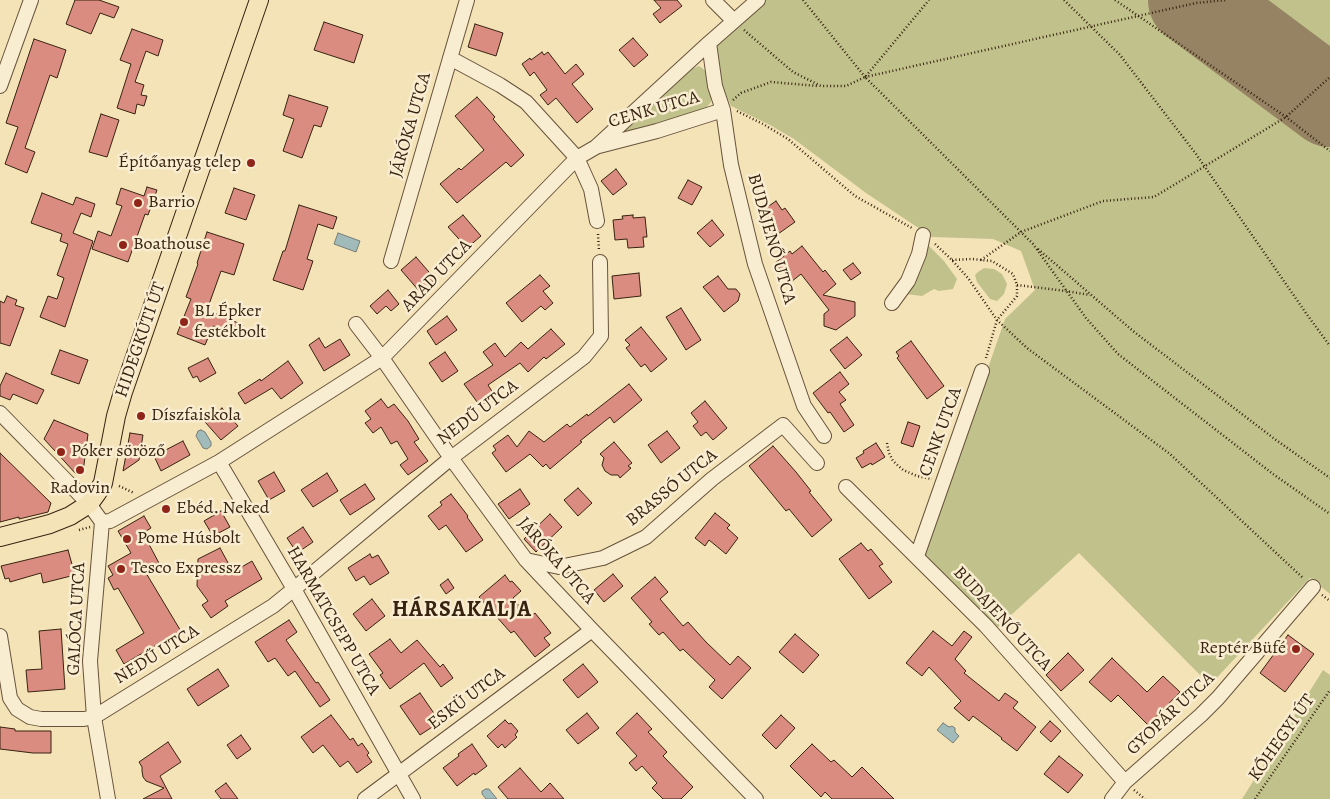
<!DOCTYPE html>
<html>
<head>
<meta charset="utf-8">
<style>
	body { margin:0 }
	canvas { display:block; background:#f5e3b8 }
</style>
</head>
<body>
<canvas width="1330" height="799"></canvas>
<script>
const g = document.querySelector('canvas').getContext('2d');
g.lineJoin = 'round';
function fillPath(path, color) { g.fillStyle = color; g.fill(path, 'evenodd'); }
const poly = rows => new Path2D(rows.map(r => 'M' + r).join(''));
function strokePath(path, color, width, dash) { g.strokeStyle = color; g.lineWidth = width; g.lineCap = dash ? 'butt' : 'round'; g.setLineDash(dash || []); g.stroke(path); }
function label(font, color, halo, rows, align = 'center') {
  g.font = font + ' Alegreya,serif'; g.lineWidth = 5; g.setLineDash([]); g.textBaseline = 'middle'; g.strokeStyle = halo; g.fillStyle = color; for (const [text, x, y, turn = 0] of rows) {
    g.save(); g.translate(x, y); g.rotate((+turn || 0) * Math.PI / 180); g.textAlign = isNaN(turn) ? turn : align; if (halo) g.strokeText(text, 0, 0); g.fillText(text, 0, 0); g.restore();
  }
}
fillPath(poly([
	[765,0,1330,0,1330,594,1310,578,1210,685,1079,553,997,628,923,555,1005,319,1035,290,1021,251,993,239,932,237,866,193,794,139,770,125,731,106,722,86,715,44],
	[699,66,706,71,711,85,711,102,704,110,659,125,620,133,675,85,691,69],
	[928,245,944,261,957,279,953,289,939,291,934,289,922,296,906,294],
	[984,268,994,269,1002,274,1007,284,1004,294,997,301,990,299,977,282,975,275,978,272],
	[1323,670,1330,675,1330,799,1242,799]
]), '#c1c28b');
const water = poly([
	[338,233,360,241,356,252,334,244,338,233],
	[201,430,205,432,211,442,211,446,207,449,203,448,196,436,198,431,201,430],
	[943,723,949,727,952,726,955,728,955,732,959,736,953,743,937,730,943,723],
	[486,789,489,789,497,799,486,799,482,794,482,791,486,789]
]);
fillPath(water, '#a0bbb9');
strokePath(water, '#767e76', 1);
strokePath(poly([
	[1193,0,1330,102]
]), '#968364', 90);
const building = poly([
	[75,0,99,0,119,7,114,18,100,13,91,34,66,24,75,0],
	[654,0,677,0,682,6,660,23,653,14,661,8,654,0],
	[324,22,363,35,354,63,314,50,324,22],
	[475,24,503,33,496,56,468,47,475,24],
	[132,29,163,40,158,56,146,51,135,82,144,85,141,95,147,96,144,106,137,104,135,114,117,108,131,64,120,60,132,29],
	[633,38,648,55,634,67,619,50,633,38],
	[34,39,66,50,57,78,50,75,25,148,35,152,27,173,5,164,18,127,6,123,34,39],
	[542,52,544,55,548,52,565,74,576,64,584,74,572,84,593,109,577,123,556,98,548,105,540,95,547,90,534,72,530,76,522,64,530,58,531,60,542,52],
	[289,95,328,107,321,127,314,125,302,158,283,151,294,119,283,115,289,95],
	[477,97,495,117,493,119,524,155,511,167,506,162,457,203,440,184,459,168,461,170,484,150,455,116,477,97],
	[101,114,119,120,107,157,89,152,101,114],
	[616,169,627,184,613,195,601,181,616,169],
	[688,180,702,187,692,205,678,198,688,180],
	[147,187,157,190,148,215,145,214,128,262,92,249,98,231,111,236,122,206,116,204,121,188,144,196,147,187],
	[234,188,255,195,246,220,225,213,234,188],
	[42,193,73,205,76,197,95,204,91,217,81,213,73,233,93,241,65,327,40,317,48,296,57,299,64,278,57,275,68,244,60,241,62,234,31,223,42,193],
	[776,201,782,210,785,208,795,222,778,234,776,231,772,234,766,225,769,223,764,216,769,213,766,208,776,201],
	[299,205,337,217,333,229,318,224,307,259,313,261,303,290,273,280,283,251,285,251,299,205],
	[463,215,481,236,467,248,448,227,463,215],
	[633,215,633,218,645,217,647,237,643,237,644,247,628,248,627,239,615,240,613,220,623,219,622,216,633,215],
	[712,220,724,235,710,247,697,233,712,220],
	[207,232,244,244,234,275,221,271,207,310,243,325,238,336,213,326,205,345,177,334,191,299,186,297,198,264,197,263,207,232],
	[802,246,823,272,825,270,836,284,823,295,855,302,855,316,836,330,824,326,824,314,829,310,801,274,791,282,775,263,790,251,792,254,802,246],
	[416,257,435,279,420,292,401,270,416,257],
	[853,263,861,273,851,280,843,270,853,263],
	[639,273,641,296,614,299,612,276,639,273],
	[540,275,550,286,543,291,553,303,545,310,541,306,522,322,506,303,540,275],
	[718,276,728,289,736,289,740,294,738,301,724,312,703,287,718,276],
	[388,290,399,304,391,311,386,306,377,314,370,306,388,290],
	[7,296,17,300,15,305,24,308,10,346,0,343,0,301,4,303,7,296],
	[681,308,701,340,686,350,666,317,681,308],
	[447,316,457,330,436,345,427,331,447,316],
	[641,327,667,359,651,372,645,364,641,367,626,348,630,345,625,340,641,327],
	[551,329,565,344,546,359,544,357,528,372,520,363,488,385,495,396,480,406,464,384,493,365,483,352,495,343,505,357,521,342,528,349,551,329],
	[847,337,862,355,845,369,830,350,847,337],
	[319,338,325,348,340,339,350,355,324,371,309,345,319,338],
	[911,341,944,386,927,399,897,358,899,356,896,352,911,341],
	[60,350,88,360,79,384,51,374,60,350],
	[445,352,458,371,442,382,429,363,445,352],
	[208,358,216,373,200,382,197,376,193,378,188,368,208,358],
	[288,361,303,383,281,399,272,388,245,404,238,393,260,379,261,381,288,361],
	[840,372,849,384,839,392,846,400,840,404,854,425,844,432,830,412,828,413,813,393,840,372],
	[6,373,44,390,37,404,13,394,10,400,0,396,0,386,6,373],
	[629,384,642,400,614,423,610,417,580,441,582,442,550,469,546,464,543,467,530,454,506,472,492,453,496,450,493,446,508,435,517,447,529,431,544,442,567,424,570,427,587,414,588,416,629,384],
	[381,399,388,408,394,404,408,421,419,439,414,442,428,461,408,475,400,465,408,459,397,441,391,444,381,427,373,433,365,423,371,419,365,411,381,399],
	[705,401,727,428,713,440,706,432,701,436,693,426,698,422,691,413,705,401],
	[222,408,238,426,221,440,205,422,222,408],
	[54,420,88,434,83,472,76,474,44,439,54,420],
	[908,422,920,426,913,447,901,443,908,422],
	[667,431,680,448,661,463,648,445,667,431],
	[130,433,143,435,139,460,123,471,130,433],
	[183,441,190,455,161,471,154,456,183,441],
	[614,442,632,463,628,466,631,468,620,478,618,475,611,475,605,471,602,465,604,458,600,454,614,442],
	[876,443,885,457,872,465,871,463,862,468,856,458,864,453,863,451,876,443],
	[773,446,796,472,811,491,809,492,832,520,812,537,789,509,786,511,749,466,773,446],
	[0,453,51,503,48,512,19,519,19,517,0,522,0,453],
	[274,472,285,491,269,500,258,481,274,472],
	[327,473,338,491,313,507,301,490,327,473],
	[365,484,375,499,350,515,340,500,365,484],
	[578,488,592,503,578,516,564,500,578,488],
	[520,489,530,504,509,519,498,504,520,489],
	[451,494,468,516,467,517,483,540,466,552,446,525,439,530,428,516,442,505,440,502,451,494],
	[221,511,230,527,213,536,204,521,221,511],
	[715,513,730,525,727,528,738,538,726,554,709,540,705,546,695,538,715,513],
	[550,514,562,527,536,552,524,539,550,514],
	[144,516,151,528,143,533,160,565,146,573,182,633,172,640,170,637,124,664,116,650,144,633,118,588,114,590,108,578,113,575,108,566,131,553,118,531,144,516],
	[303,527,313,542,297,553,287,538,303,527],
	[861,543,868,551,871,549,883,564,879,566,892,582,869,599,839,559,861,543],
	[220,548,233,572,252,561,262,579,225,601,228,606,211,618,202,605,208,601,197,586,198,559,220,548],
	[68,550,75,575,43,583,41,573,10,582,9,578,5,579,1,566,68,550],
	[370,554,372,558,378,555,389,573,370,585,364,576,356,581,348,568,370,554],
	[613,574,623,586,604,602,594,590,613,574],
	[505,575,510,582,512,581,521,591,513,598,529,618,535,613,551,633,544,638,550,645,535,657,514,631,511,633,479,597,505,575],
	[655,577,668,592,660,599,683,626,688,622,706,642,730,665,738,656,751,668,722,699,709,687,715,680,683,649,680,651,663,632,659,635,649,624,652,622,631,598,655,577],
	[448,579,454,588,446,594,440,585,448,579],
	[372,599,385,616,366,631,353,614,372,599],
	[289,620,297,632,286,640,316,683,318,682,330,700,320,707,295,671,288,676,275,658,268,662,255,642,289,620],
	[61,629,65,689,28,692,26,670,42,669,39,631,61,629],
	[933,631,952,646,964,631,972,637,955,659,966,671,964,673,999,701,1005,693,1018,702,1013,708,1036,727,1017,751,1001,739,1002,738,973,716,969,721,954,708,961,701,929,667,922,676,906,663,933,631],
	[795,634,819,655,803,673,779,652,795,634],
	[1288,635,1314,654,1285,692,1260,673,1288,635],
	[390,639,401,653,417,640,440,667,443,664,453,678,441,687,424,663,390,689,380,675,383,673,369,654,390,639],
	[1068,653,1084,670,1061,691,1046,675,1068,653],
	[1112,658,1147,692,1163,676,1180,692,1148,725,1118,695,1111,702,1089,682,1112,658],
	[583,664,598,682,578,698,563,680,583,664],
	[218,669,229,686,198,706,187,689,218,669],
	[420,693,440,722,420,735,400,706,420,693],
	[587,713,599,728,578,744,566,730,587,713],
	[637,713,652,729,648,732,667,752,663,756,693,787,681,799,663,799,652,788,657,783,642,766,636,771,629,763,637,756,616,733,637,713],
	[331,715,350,740,353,738,358,746,362,743,369,753,367,755,372,762,357,773,348,761,340,767,323,745,313,753,301,737,331,715],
	[781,715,795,728,776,749,762,735,781,715],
	[505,720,509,724,511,723,518,731,515,735,517,737,505,748,502,744,498,748,487,736,505,720],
	[1050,721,1061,731,1051,742,1040,732,1050,721],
	[0,727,15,729,15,731,51,731,51,753,33,753,0,749,0,727],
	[241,735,251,749,237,759,227,745,241,735],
	[168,742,181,762,160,776,172,799,143,799,164,788,146,781,143,777,142,771,142,767,139,762,168,742],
	[472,744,487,766,475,775,474,773,457,786,443,768,459,756,458,754,472,744],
	[812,744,831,762,834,760,852,777,862,767,894,799,832,799,825,792,821,797,790,766,812,744],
	[1059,756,1083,775,1068,793,1044,774,1059,756],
	[520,768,541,792,550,783,564,799,508,799,498,787,520,768],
	[226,783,238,799,221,799,215,791,226,783]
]);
fillPath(building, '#d98c7f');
strokePath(building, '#382311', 1);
const minor = poly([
	[713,0,734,21],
	[709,43,715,86,723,110,731,165,755,264,804,406,824,436],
	[450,58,500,85,526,102,577,158,591,189,597,221],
	[0,86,31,0],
	[599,146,657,131,723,110],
	[391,261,467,0],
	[892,303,908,281,919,254,923,235],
	[356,324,382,358,451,458,526,560,592,630,756,799],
	[0,413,89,504,102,522,90,661,94,717,108,799],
	[219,462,294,589,413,799],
	[846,487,986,626,1125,782],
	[102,522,110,521,219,462,382,358,577,158,596,147,709,43,758,0],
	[917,556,982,371],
	[526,560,559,567,603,558,646,537,712,479,783,425,817,463],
	[0,636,10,698,17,709,30,717,41,719,84,719,94,717,273,606,294,589,451,458,584,357,601,336,600,262],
	[365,799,592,630],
	[1112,799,1125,782,1201,715,1218,698,1313,587]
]);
const major = poly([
	[0,537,50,524,70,516,89,504,97,493,103,483,116,416,123,392,259,0]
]);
strokePath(minor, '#67533b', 16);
strokePath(major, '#382311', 20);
strokePath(poly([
	[803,0,865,77],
	[1064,0,1120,55,1196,154,1308,316,1330,346],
	[1115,0,1286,117,1330,151],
	[744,30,793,72,821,86,846,86,865,77,1033,244,1086,318,1118,354,1273,474,1330,514],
	[866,76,929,0],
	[865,77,1196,3,1226,0],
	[733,100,741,93,771,82,818,86],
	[737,111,763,124,788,139,855,196,912,228],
	[598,234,599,251],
	[935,244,952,260,968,278,997,320,1027,348,1170,454,1303,578],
	[1038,249,1133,331,1276,440,1330,478],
	[952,260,972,259,992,261,1013,274,1017,285,1017,296,997,320,986,358],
	[981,260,1021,232,1103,201,1154,197,1286,117,1330,77],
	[1017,285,1066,291,1090,295],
	[887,443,889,453,893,461,903,470,917,476,932,479],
	[119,486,134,493],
	[79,530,90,527],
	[1322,595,1330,601],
	[1134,790,1145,799],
	[1255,799,1330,690]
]), '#382311', 2.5, [1, 2.5]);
strokePath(minor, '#f8edd1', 14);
strokePath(major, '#f5e3b8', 18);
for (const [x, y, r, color] of [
	[251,163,5,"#8f2418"],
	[138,203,5,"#8f2418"],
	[123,245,5,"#8f2418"],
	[184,322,5,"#8f2418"],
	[141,416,5,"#8f2418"],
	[61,452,5,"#8f2418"],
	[80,470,5,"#8f2418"],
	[166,509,5,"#8f2418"],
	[127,539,5,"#8f2418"],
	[121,569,5,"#8f2418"],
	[1296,649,5,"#8f2418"]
]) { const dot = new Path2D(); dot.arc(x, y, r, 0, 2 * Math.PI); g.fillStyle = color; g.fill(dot); strokePath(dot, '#f8edd1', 2); }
label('18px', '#382311', '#f8edd1', [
	["CENK UTCA",654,110,-16],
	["JÁRÓKA UTCA",411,125,-74],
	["BUDAJENŐ UTCA",771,239,74],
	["ARAD UTCA",437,276,-46],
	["HIDEGKÚTI ÚT",141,340,-71],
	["NEDŰ UTCA",478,413,-37],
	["CENK UTCA",941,432,-70],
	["BRASSÓ UTCA",672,488,-39],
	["JÁRÓKA UTCA",556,561,49],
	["GALÓCA UTCA",77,619,-87],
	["BUDAJENŐ UTCA",1002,619,47],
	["HARMATCSEPP UTCA",333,621,60],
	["NEDŰ UTCA",157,655,-32],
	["ESKÜ UTCA",467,699,-37],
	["GYOPÁR UTCA",1171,714,-43],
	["KŐHEGYI ÚT",1282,738,-55]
]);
label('18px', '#382311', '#f8edd1', [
	["Építőanyag telep",241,163,"right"],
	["Barrio",148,203],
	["Boathouse",133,245],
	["BL Épker",194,312],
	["festékbolt",194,333],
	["Díszfaiskola",151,416],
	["Póker söröző",71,452],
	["Radovin",80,489,"center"],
	["Ebéd. Neked",176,509],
	["Pome Húsbolt",137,539],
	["Tesco Expressz",131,569],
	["Reptér Büfé",1286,649,"right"]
], 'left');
g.letterSpacing = '1px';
label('bold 22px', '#382311', '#f8edd1', [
	["HÁRSAKALJA",462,611]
]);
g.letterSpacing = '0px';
</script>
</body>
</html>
